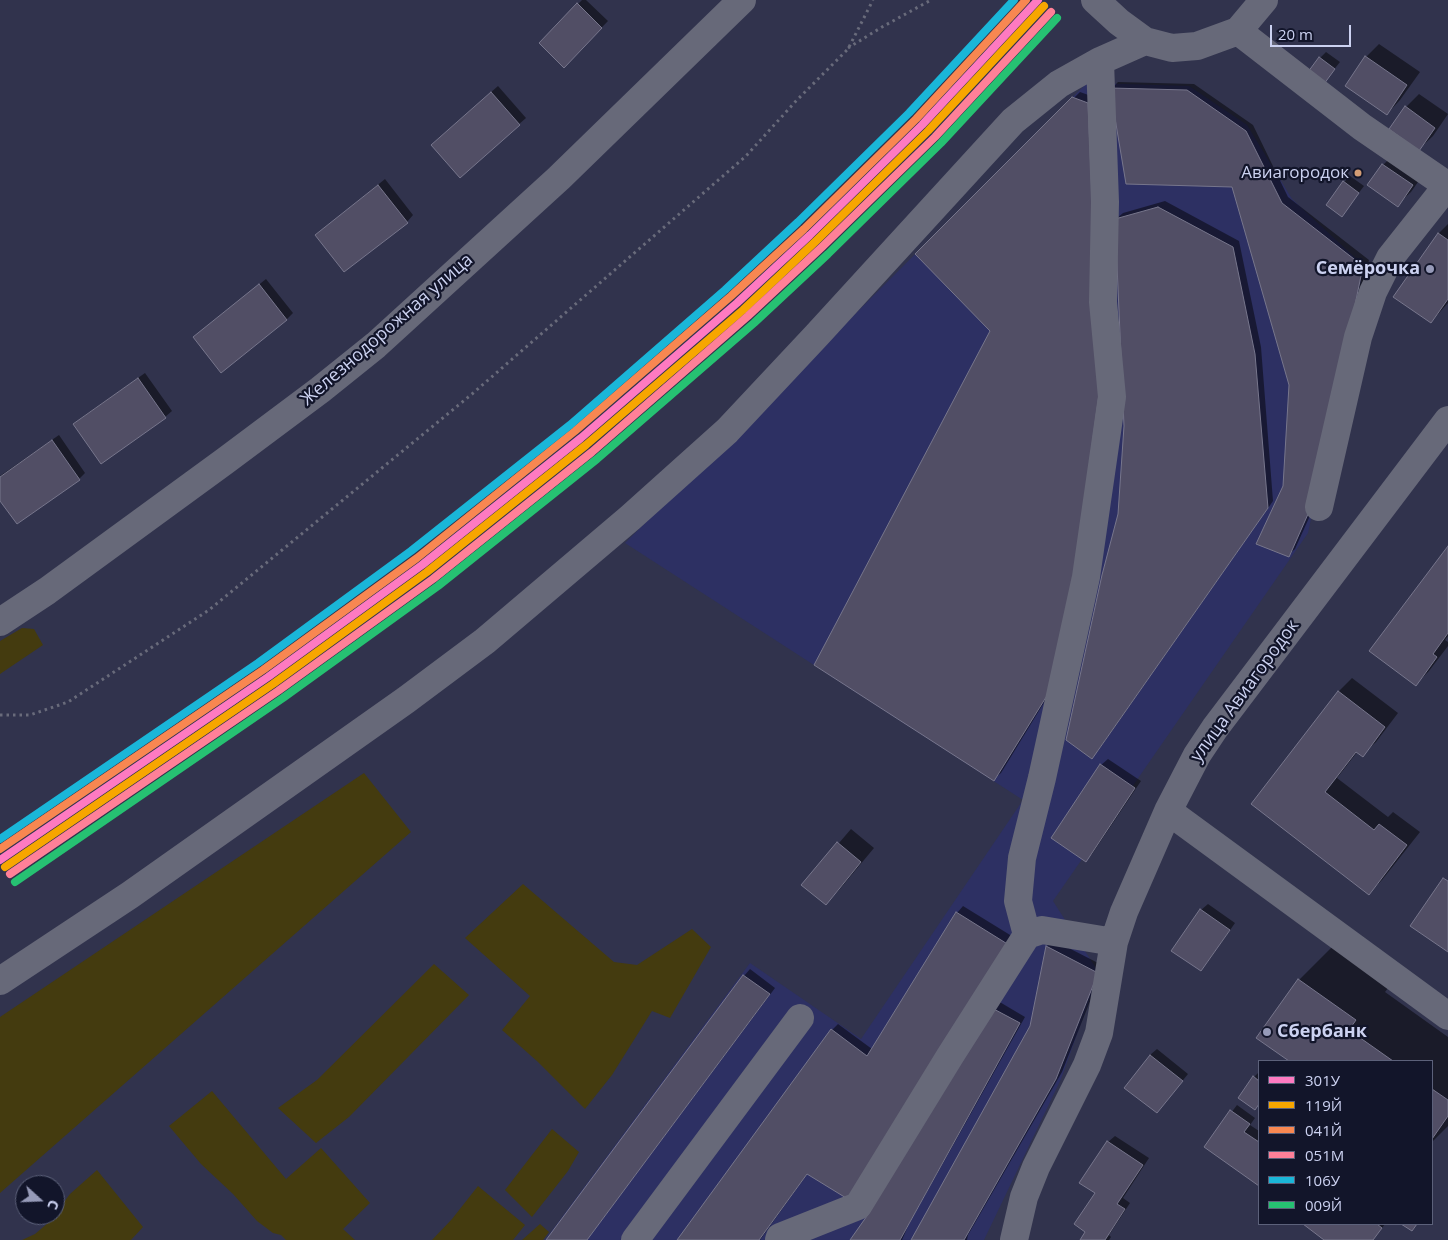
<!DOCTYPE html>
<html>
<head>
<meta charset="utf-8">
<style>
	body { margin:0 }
	#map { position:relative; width:1448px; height:1240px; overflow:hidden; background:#31334d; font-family:"Open Sans",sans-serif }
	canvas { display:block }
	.legend { position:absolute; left:1258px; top:1060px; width:175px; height:165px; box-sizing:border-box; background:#12152a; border:1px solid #5c617a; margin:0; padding:6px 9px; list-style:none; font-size:15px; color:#ccd2f1 }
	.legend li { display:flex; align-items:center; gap:10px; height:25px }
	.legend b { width:25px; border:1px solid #5c617a }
	.north { position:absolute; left:15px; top:1175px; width:50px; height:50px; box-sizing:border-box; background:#12152a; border:1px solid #5c617a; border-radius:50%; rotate:110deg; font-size:14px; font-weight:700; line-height:20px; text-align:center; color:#ccd2f1 }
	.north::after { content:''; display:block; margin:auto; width:18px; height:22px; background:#969ab8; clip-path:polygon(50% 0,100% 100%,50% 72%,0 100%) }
	.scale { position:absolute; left:1270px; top:25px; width:81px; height:22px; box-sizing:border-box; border:2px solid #ccd2f1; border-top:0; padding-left:6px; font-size:15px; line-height:18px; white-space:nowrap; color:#ccd2f1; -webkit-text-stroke:4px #12152a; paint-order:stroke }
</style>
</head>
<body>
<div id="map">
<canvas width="1448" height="1240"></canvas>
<ul class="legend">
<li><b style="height:6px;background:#fe7ac1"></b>301У</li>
<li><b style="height:6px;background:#f7a600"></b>119Й</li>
<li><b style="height:6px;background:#f88751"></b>041Й</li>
<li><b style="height:6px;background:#ff8098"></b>051М</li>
<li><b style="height:6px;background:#1ab6d8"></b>106У</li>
<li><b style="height:6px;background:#26c172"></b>009Й</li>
</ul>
<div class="north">С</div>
<div class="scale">20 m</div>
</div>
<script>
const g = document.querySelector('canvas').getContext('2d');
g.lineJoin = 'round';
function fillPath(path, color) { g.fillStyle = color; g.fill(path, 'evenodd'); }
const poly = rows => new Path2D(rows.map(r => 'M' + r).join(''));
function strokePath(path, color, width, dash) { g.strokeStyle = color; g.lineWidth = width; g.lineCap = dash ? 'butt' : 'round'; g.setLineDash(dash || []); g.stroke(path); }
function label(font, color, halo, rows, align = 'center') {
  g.font = font + ' "Open Sans",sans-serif'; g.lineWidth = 4.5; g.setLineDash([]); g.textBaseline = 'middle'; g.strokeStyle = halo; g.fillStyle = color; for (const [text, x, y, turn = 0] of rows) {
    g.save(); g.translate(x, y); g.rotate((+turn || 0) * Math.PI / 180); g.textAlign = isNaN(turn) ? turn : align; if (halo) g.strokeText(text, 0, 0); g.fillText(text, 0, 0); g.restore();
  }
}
fillPath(poly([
	[1087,83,1189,86,1247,125,1292,199,1364,266,1308,533,1053,901,1099,973,1061,1079,984,1240,545,1240,750,963,861,1039,1023,800,625,543]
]), '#2d3063');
fillPath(poly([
	[22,628,34,629,43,645,0,674,0,641],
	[364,773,411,832,0,1193,0,1017],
	[523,884,614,962,637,965,692,929,711,947,670,1018,652,1011,612,1075,585,1109,538,1062,502,1030,530,996,465,938],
	[434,964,469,995,349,1117,316,1143,278,1108,317,1080],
	[212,1091,286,1179,321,1148,370,1203,343,1229,355,1240,286,1240,281,1235,273,1233,257,1221,233,1194,201,1164,169,1126],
	[552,1129,579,1152,568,1171,532,1217,505,1190],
	[97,1170,143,1227,131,1240,22,1240,35,1234,48,1223,70,1194],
	[478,1186,525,1225,513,1240,432,1240,452,1219],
	[540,1224,549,1232,543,1240,522,1240]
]), '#443b0f');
fillPath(poly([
	[582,0,586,0,608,21,564,66,541,43],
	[1379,44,1420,72,1400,100,1387,114,1366,57],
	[1326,52,1340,62,1324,82,1320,58],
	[1118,82,1194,84,1253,125,1288,197,1369,260,1322,489,1295,549,1288,555,1284,487,1290,385,1233,186,1112,88],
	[498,86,526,118,460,176,439,138],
	[1080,92,1094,97,1059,678,1001,773,994,779,992,331,917,254],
	[1419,94,1448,114,1433,136,1419,149,1406,107],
	[1396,152,1425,172,1411,192,1397,205,1383,165],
	[1350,176,1364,186,1342,215,1344,182],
	[385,179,413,215,407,222,316,235],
	[1165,201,1239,241,1261,347,1273,501,1098,751,1091,757,1119,515,1125,426,1116,219,1123,213],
	[1448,224,1448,303,1431,322,1439,233],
	[266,279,293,313,286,320,201,331],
	[145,373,172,411,165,417,74,424,81,418],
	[59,435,85,473,79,479,0,499,0,476],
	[1448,549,1448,636,1445,640,1448,642,1448,646,1429,671,1416,684],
	[1352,678,1398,713,1376,742,1362,755,1358,751,1337,778,1388,817,1393,812,1420,832,1382,880,1369,893,1253,804,1339,691],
	[1108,759,1141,781,1092,854,1085,860,1052,838,1101,765],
	[851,829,874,848,839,890,826,904,803,885],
	[1208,904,1235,923,1207,963,1201,970,1201,910],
	[963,906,1015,938,808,1173,760,1240,679,1240,832,1030,838,1024,872,1049,957,913],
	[1053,940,1104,966,1062,1072,968,1235,967,1240,912,1240,1031,1027,1047,946],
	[1336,943,1392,983,1385,992,1448,1037,1448,1126,1432,1142,1432,1061,1291,1061,1258,1038,1299,980],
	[750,969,775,988,587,1240,548,1240,744,976],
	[998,1001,1025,1017,909,1224,902,1240,851,1240,870,1214],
	[1157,1049,1188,1074,1157,1112,1150,1055],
	[1259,1072,1259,1104,1255,1108,1254,1077],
	[1237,1105,1255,1118,1250,1125,1259,1131,1259,1184,1206,1146],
	[1115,1136,1149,1158,1123,1198,1130,1203,1109,1235,1111,1237,1109,1240,1082,1240,1087,1232,1097,1193,1081,1182,1108,1142],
	[1305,1224,1385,1224,1373,1240,1327,1240]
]), '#0007');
const building = poly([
	[577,3,602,28,564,68,539,43,577,3],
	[1365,56,1407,85,1387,115,1345,86,1365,56],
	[1319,57,1335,69,1324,84,1308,72,1319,57],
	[1110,88,1187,90,1246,131,1282,203,1363,266,1316,496,1289,557,1256,544,1283,486,1289,385,1232,187,1126,184,1110,88],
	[491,92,520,125,460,178,431,145,491,92],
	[1072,97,1088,103,1100,387,1074,577,1053,686,994,781,814,665,990,331,915,254,1072,97],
	[1405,106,1435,128,1419,151,1389,129,1405,106],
	[1382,164,1413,185,1398,207,1367,185,1382,164],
	[1343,181,1359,193,1342,217,1326,205,1343,181],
	[378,185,408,223,344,272,315,235,378,185],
	[1158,207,1233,247,1255,354,1268,508,1092,759,1066,740,1102,575,1118,514,1124,426,1115,219,1158,207],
	[1438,233,1448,240,1448,299,1431,323,1393,297,1438,233],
	[259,284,287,320,221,373,193,337,259,284],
	[138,378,166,418,101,464,73,424,138,378],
	[52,440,80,480,17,524,0,501,0,477,52,440],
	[1448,546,1448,633,1433,654,1437,657,1416,686,1369,651,1448,546],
	[1338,691,1385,727,1363,757,1356,752,1325,792,1374,830,1379,824,1407,845,1369,895,1251,804,1338,691],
	[1100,764,1135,788,1086,862,1051,838,1100,764],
	[837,842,861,862,826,905,801,885,837,842],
	[1443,878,1448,881,1448,952,1410,926,1443,878],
	[1200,909,1230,930,1201,971,1171,951,1200,909],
	[956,912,1009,945,851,1201,807,1174,759,1240,677,1240,831,1029,867,1056,956,912],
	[1046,946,1098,973,1056,1079,964,1240,911,1240,1030,1026,1046,946],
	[743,975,770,994,587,1240,546,1240,743,975],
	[1298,979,1356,1020,1349,1030,1393,1061,1289,1061,1256,1038,1298,979],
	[990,1007,1020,1023,900,1240,850,1240,869,1213,990,1007],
	[1150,1055,1183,1081,1157,1113,1124,1088,1150,1055],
	[1253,1076,1259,1081,1259,1104,1255,1110,1238,1098,1253,1076],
	[1432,1089,1448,1100,1448,1116,1432,1139,1432,1089],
	[1230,1110,1250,1124,1244,1132,1259,1142,1259,1186,1204,1147,1230,1110],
	[1107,1141,1143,1165,1117,1204,1125,1209,1105,1240,1080,1240,1085,1232,1074,1224,1095,1193,1079,1183,1107,1141],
	[1303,1224,1377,1224,1382,1228,1373,1240,1324,1240,1303,1224],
	[1401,1224,1417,1224,1412,1231,1401,1224]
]);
fillPath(building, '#514e65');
strokePath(building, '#77768c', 1);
strokePath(poly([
	[848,48,882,27,931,0],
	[0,715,30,715,68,702,209,610,472,394,746,156,796,101,848,49,873,0]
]), '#696b7b', 3, [2.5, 4]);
strokePath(poly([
	[1095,0,1119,22,1145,41,1172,48,1197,46,1238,31,1264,0],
	[1238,31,1362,127,1448,186],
	[1448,420,1215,728,1197,755,1168,811,1448,1016],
	[1319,507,1358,337,1373,292,1390,258,1447,186],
	[0,622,47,591,225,461,320,390,376,345,559,178,742,0],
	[1027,935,1018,901,1022,858,1042,778,1086,577,1112,397,1103,302,1105,202,1100,61],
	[0,981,130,895,406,700,485,641,630,518,727,431,817,335,1013,121,1059,84,1100,61,1145,41],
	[635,1240,800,1018],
	[779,1240,780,1237,858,1206,950,1056,1027,935,1042,930,1114,942],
	[1014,1240,1024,1197,1036,1167,1087,1065,1099,1033,1114,942,1124,912,1168,811]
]), '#676979', 28);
strokePath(poly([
	[0,860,268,677,422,565,581,438,737,303,810,235,922,125,1038,0]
]), '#fe7ac1', 8);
strokePath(poly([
	[5,867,273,684,427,572,586,445,743,310,816,241,928,131,1044,6]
]), '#f7a600', 8);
strokePath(poly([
	[0,849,263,670,417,558,575,431,731,296,804,229,916,119,1026,0]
]), '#f88751', 8);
strokePath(poly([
	[10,874,278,691,433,579,592,452,748,316,822,247,935,137,1051,12]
]), '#ff8098', 8);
strokePath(poly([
	[0,839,258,663,411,551,570,425,725,290,798,222,909,113,1014,0]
]), '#1ab6d8', 8);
strokePath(poly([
	[15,882,283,698,438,586,597,459,754,323,828,254,941,143,1057,18]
]), '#26c172', 8);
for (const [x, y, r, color] of [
	[1358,173,4.5,"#d39c74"],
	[1430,269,5,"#969ab8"],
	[1267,1032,5,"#969ab8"]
]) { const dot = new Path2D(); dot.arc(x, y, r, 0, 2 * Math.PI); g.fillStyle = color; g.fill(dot); strokePath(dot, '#12152a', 2); }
label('17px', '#ccd2f1', '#12152a', [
	["Авиагородок",1349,173]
], 'right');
label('bold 18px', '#ccd2f1', '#12152a', [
	["Семёрочка",1420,269],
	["Сбербанк",1277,1032,"left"]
], 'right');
label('18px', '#ccd2f1', '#12152a', [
	["Железнодорожная улица",387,330,-41],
	["улица Авиагородок",1245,691,-54]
]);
</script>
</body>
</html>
